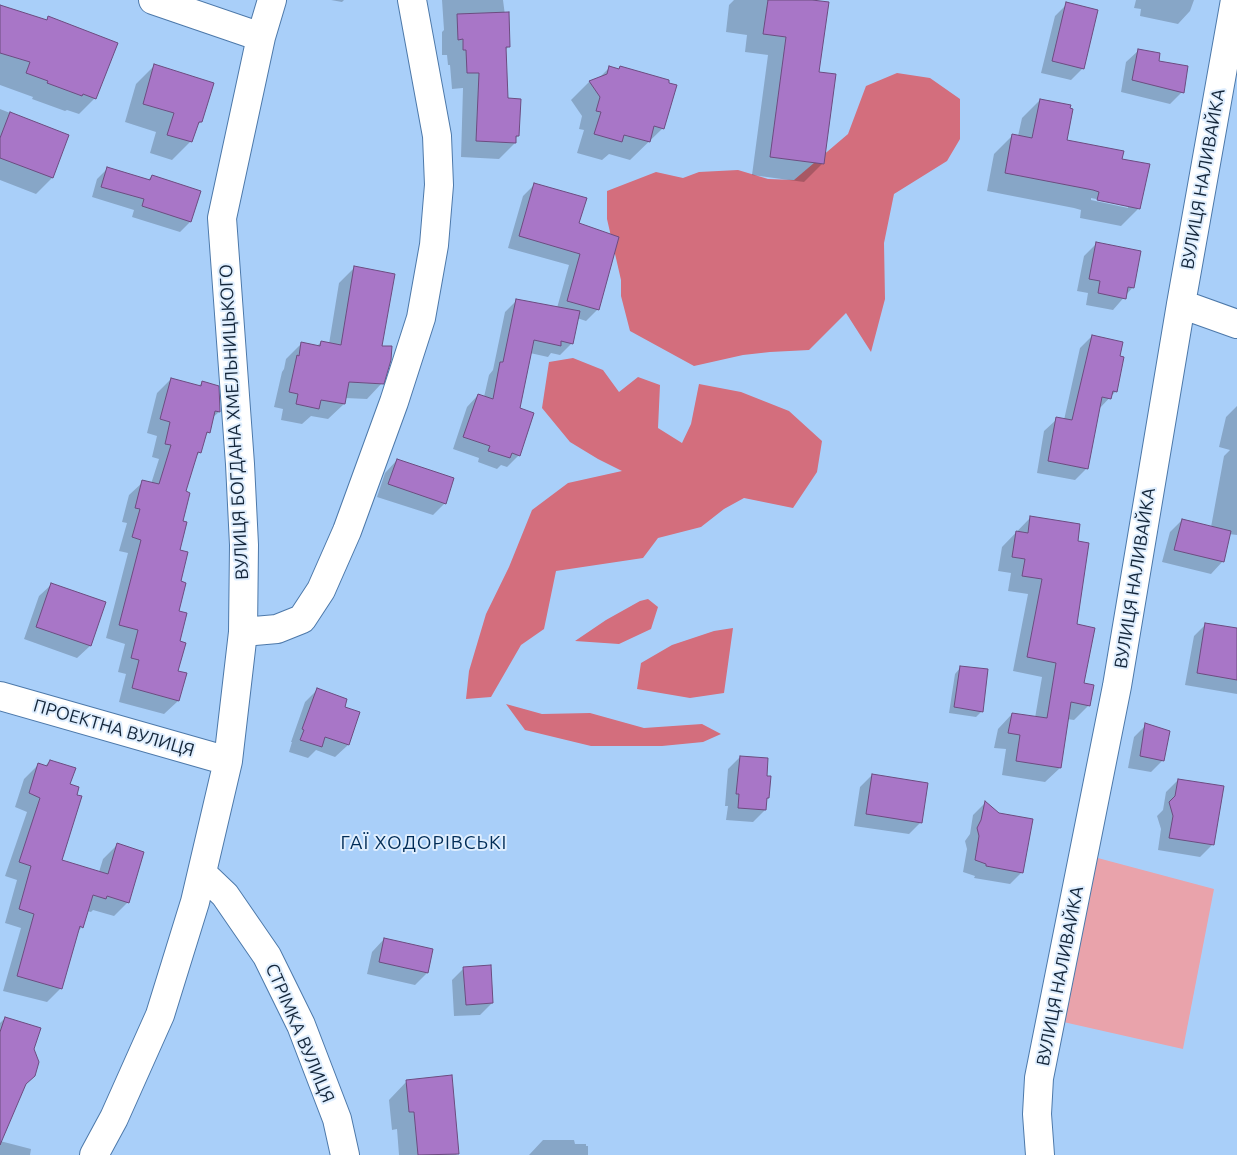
<!DOCTYPE html>
<html>
<head>
<meta charset="utf-8">
<style>
	body { margin:0 }
	canvas { display:block; background:#a9cff9 }
</style>
</head>
<body>
<canvas width="1237" height="1155"></canvas>
<script>
const g = document.querySelector('canvas').getContext('2d');
g.lineJoin = 'round';
function fillPath(path, color) { g.fillStyle = color; g.fill(path, 'evenodd'); }
const poly = rows => new Path2D(rows.map(r => 'M' + r).join(''));
function strokePath(path, color, width, dash) { g.strokeStyle = color; g.lineWidth = width; g.lineCap = dash ? 'butt' : 'round'; g.setLineDash(dash || []); g.stroke(path); }
function label(font, color, halo, rows, align = 'center') {
  g.font = font + ' Ubuntu,sans-serif'; g.lineWidth = 4; g.setLineDash([]); g.textBaseline = 'middle'; g.strokeStyle = halo; g.fillStyle = color; for (const [text, x, y, turn = 0] of rows) {
    g.save(); g.translate(x, y); g.rotate((+turn || 0) * Math.PI / 180); g.textAlign = isNaN(turn) ? turn : align; if (halo) g.strokeText(text, 0, 0); g.fillText(text, 0, 0); g.restore();
  }
}
fillPath(poly([
	[1094,857,1214,889,1183,1049,1059,1021]
]), '#e9a3ab');
fillPath(poly([
	[897,73,930,78,960,99,960,139,947,161,894,194,884,243,885,299,871,352,846,313,809,350,770,352,743,355,694,366,630,331,621,296,621,280,607,219,607,191,656,172,683,178,699,172,738,170,768,179,794,180,848,134,866,86],
	[573,358,603,370,619,392,638,377,660,385,658,428,682,443,691,424,699,384,741,392,789,411,822,441,817,472,793,508,744,498,724,509,701,527,658,538,643,558,556,571,544,629,521,645,491,697,466,699,469,671,486,614,509,567,532,510,568,483,622,471,598,459,570,442,542,408,549,362],
	[648,599,658,607,651,629,619,644,575,641,606,620,640,601],
	[733,628,724,693,690,698,637,689,641,663,672,645,714,631],
	[506,704,542,714,590,713,644,728,702,724,721,734,703,742,662,746,591,746,525,730]
]), '#d36e7d');
fillPath(poly([
	[331,0,344,0,342,2],
	[442,0,503,0,509,46,505,51,507,99,518,136,515,139,515,143,499,159,461,157,463,88,452,89,450,65,448,65,447,55,442,55,442,32,444,30],
	[734,0,806,0,817,73,822,164,804,182,752,175,768,55,745,52,747,35,726,32,729,5],
	[1136,0,1194,0,1190,11,1178,24,1140,16,1141,9,1134,8],
	[1067,4,1083,68,1071,80,1041,73,1055,16],
	[0,6,46,21,49,18,95,98,79,114,67,110,65,111,32,99,33,97,0,85],
	[1139,50,1158,62,1182,92,1170,104,1121,92,1126,62],
	[155,65,201,122,195,127,191,141,172,160,150,153,156,132,125,122,136,84],
	[621,67,663,128,630,160,609,154,602,160,577,153,584,130,579,129,582,116,571,100,589,82,599,78,609,68,618,70],
	[1040,100,1065,141,1121,160,1139,208,1121,226,1080,218,1081,210,1074,208,987,191,994,154,1013,135,1018,136,1022,118],
	[1091,198,1128,205,1128,208,1091,200],
	[0,109,68,136,52,178,36,194,0,180],
	[108,168,148,180,152,176,200,192,190,222,180,232,132,217,134,210,92,197,97,179],
	[534,185,578,224,598,309,586,321,577,318,572,343,560,355,551,353,548,357,530,353,519,409,519,455,507,467,501,465,497,469,478,462,479,458,453,449,467,407,478,395,484,397,489,375,493,370,505,312,517,300,557,308,569,265,508,248,523,196],
	[1096,244,1133,287,1113,310,1086,305,1088,293,1077,291,1084,256],
	[354,268,380,347,382,383,367,399,345,398,344,404,328,419,311,416,302,424,281,420,283,409,274,407,282,372,284,369,286,359,302,343,317,346,321,342,329,344,339,283],
	[1092,336,1116,391,1098,410,1087,468,1075,480,1037,473,1044,431,1057,419,1064,420,1080,348],
	[171,379,198,386,202,383,219,412,212,418,209,432,204,436,200,452,195,457,184,492,179,551,177,672,178,701,164,714,119,702,126,674,118,672,125,644,106,638,128,553,119,551,127,523,122,522,129,495,143,482,151,484,159,459,152,457,157,436,147,433,157,393],
	[1237,406,1237,535,1229,534,1223,561,1211,574,1162,562,1170,532,1182,520,1211,527,1224,456,1230,450,1219,447,1226,417],
	[397,460,445,503,433,515,377,497,385,473],
	[1031,517,1076,542,1075,625,1083,684,1089,705,1074,720,1067,719,1060,768,1045,782,1002,775,1006,749,994,748,998,729,1012,714,1035,718,1042,677,1013,671,1028,594,1008,591,1011,573,998,571,1002,547],
	[52,584,105,602,90,646,77,658,24,639,39,596],
	[1206,624,1237,629,1237,694,1185,685,1194,636],
	[960,668,982,711,976,717,949,713,955,674],
	[317,690,343,708,358,713,348,745,335,757,316,750,308,758,289,752,292,742,291,742,305,702],
	[1146,725,1163,760,1151,772,1128,768,1134,737],
	[740,757,765,777,768,798,766,800,765,810,753,822,726,820,728,806,725,806,728,769],
	[50,761,69,785,60,861,99,872,103,859,117,845,128,902,114,916,93,910,91,912,87,911,82,927,77,932,61,988,47,1002,3,991,21,928,5,923,17,880,5,876,27,812,15,807,24,779,38,765,44,767],
	[872,775,921,822,909,834,854,826,860,787],
	[1178,780,1213,844,1200,857,1158,850,1161,829,1157,816,1163,810,1166,792],
	[985,803,1022,872,1010,884,974,878,975,876,963,872,967,849,965,841,970,834,973,815],
	[384,939,427,973,415,985,367,974,372,952],
	[464,968,492,1003,480,1015,454,1016,452,980],
	[5,1018,33,1049,24,1086,0,1141,31,1149,30,1155,0,1155,0,1023],
	[407,1081,458,1153,456,1155,399,1155,397,1129,392,1130,389,1100],
	[543,1140,574,1140,575,1144,586,1144,586,1146,588,1146,588,1155,529,1155]
]), '#0003');
const building = poly([
	[768,0,812,0,829,2,819,72,836,74,824,164,770,157,786,37,763,34,768,0],
	[1066,2,1098,10,1084,69,1052,61,1066,2],
	[0,5,47,20,48,16,118,43,96,99,83,94,82,96,47,83,48,81,26,73,30,62,0,53,0,5],
	[509,12,510,47,506,47,508,98,521,99,519,136,516,136,516,143,476,141,479,73,467,73,466,50,463,50,463,39,458,40,457,14,509,12],
	[1138,49,1160,53,1159,61,1188,66,1184,93,1132,80,1138,49],
	[154,64,214,83,202,122,199,122,192,142,167,135,174,113,143,104,154,64],
	[609,66,619,69,620,66,669,80,669,83,677,85,664,129,654,126,650,142,624,135,622,142,594,134,601,112,596,111,600,97,589,81,607,74,609,66],
	[1040,99,1071,105,1070,108,1073,109,1067,140,1124,151,1122,159,1150,164,1140,209,1097,200,1099,192,1093,190,1005,173,1012,134,1032,138,1040,99],
	[10,112,69,135,53,178,0,158,0,138,10,112],
	[107,167,150,180,152,175,201,191,191,222,142,206,144,199,101,187,107,167],
	[534,183,587,198,579,223,619,237,599,310,567,301,580,254,519,236,534,183],
	[1096,242,1141,251,1134,288,1128,287,1126,299,1098,293,1100,281,1089,279,1096,242],
	[354,266,395,274,382,346,392,346,391,360,384,384,349,382,345,404,321,400,319,409,296,404,298,394,289,392,297,355,299,356,301,342,320,346,321,341,341,345,354,266],
	[516,299,580,311,573,344,561,341,561,346,534,340,520,408,534,413,520,456,512,453,510,458,488,451,490,446,463,437,478,394,493,399,500,362,503,362,516,299],
	[1092,335,1123,342,1120,356,1124,357,1117,392,1113,391,1111,399,1102,397,1088,469,1048,461,1056,417,1072,420,1092,335],
	[171,378,201,386,202,381,219,386,220,411,220,412,215,411,210,433,207,432,201,453,198,452,186,491,190,493,183,521,187,522,180,550,188,552,181,581,186,583,179,611,187,613,180,641,186,643,178,671,187,673,179,701,132,688,139,660,131,658,138,630,119,625,141,540,132,537,140,509,135,508,142,480,159,484,171,445,165,444,170,422,160,419,171,378],
	[397,459,454,478,446,504,388,484,397,459],
	[1030,516,1080,524,1078,541,1089,543,1077,624,1095,628,1084,683,1094,685,1090,706,1071,702,1061,768,1016,761,1020,735,1008,733,1012,713,1047,718,1056,663,1027,657,1042,579,1022,576,1025,559,1012,557,1016,531,1028,533,1030,516],
	[1182,519,1231,531,1224,562,1174,550,1182,519],
	[51,583,106,602,91,646,36,627,51,583],
	[1205,623,1237,628,1237,680,1197,673,1205,623],
	[960,666,988,669,983,712,954,707,960,666],
	[317,688,347,699,345,707,360,712,349,745,325,737,322,747,300,740,304,730,302,729,317,688],
	[1145,723,1170,731,1164,761,1140,756,1145,723],
	[740,756,768,758,767,776,771,776,769,798,767,798,766,810,738,808,739,794,736,794,740,756],
	[50,760,76,768,70,784,79,787,77,795,82,796,62,860,108,874,117,843,144,852,129,903,107,896,106,899,93,895,83,928,80,926,62,989,17,976,34,914,19,909,31,866,19,862,40,798,29,793,38,763,47,766,50,760],
	[872,774,928,783,922,823,866,814,872,774],
	[1178,779,1224,786,1214,845,1169,838,1173,816,1169,802,1175,796,1178,779],
	[985,801,999,813,1033,819,1023,873,986,866,986,864,975,860,979,836,977,828,981,820,985,801],
	[384,938,433,949,428,973,379,962,384,938],
	[491,965,493,1003,466,1005,463,967,491,965],
	[5,1017,41,1028,34,1049,39,1062,35,1076,26,1084,0,1145,0,1032,5,1017],
	[452,1075,459,1154,418,1155,414,1112,409,1112,406,1080,452,1075]
]);
fillPath(building, '#a876c7');
strokePath(building, '#6c4c80', 1);
const minor = poly([
	[153,0,261,37],
	[1181,304,1237,324],
	[243,632,277,629,302,619,321,590,347,531,394,402,421,318,434,245,439,185,437,136,412,0],
	[0,696,228,761],
	[202,873,225,895,267,956,301,1025,337,1119,345,1155],
	[94,1155,114,1118,160,1015,195,902,228,761,243,632,244,545,240,464,222,218,261,37,272,0],
	[1040,1155,1037,1114,1039,1078,1117,686,1181,304,1235,0]
]);
strokePath(minor, '#4d79aa', 30);
strokePath(minor, '#fff', 28);
label('18px', '#14263a', '#dfeefe', [
	["ВУЛИЦЯ НАЛИВАЙКА",1203,179,-80],
	["ВУЛИЦЯ БОГДАНА ХМЕЛЬНИЦЬКОГО",234,422,-93],
	["ВУЛИЦЯ НАЛИВАЙКА",1135,578,-81],
	["ПРОЕКТНА ВУЛИЦЯ",114,728,16],
	["ВУЛИЦЯ НАЛИВАЙКА",1060,976,-79],
	["СТРІМКА ВУЛИЦЯ",300,1033,67]
]);
g.letterSpacing = '1px';
label('19px', '#002c57', '#dfeefe', [
	["ГАЇ ХОДОРІВСЬКІ",424,843]
]);
g.letterSpacing = '0px';
</script>
</body>
</html>
